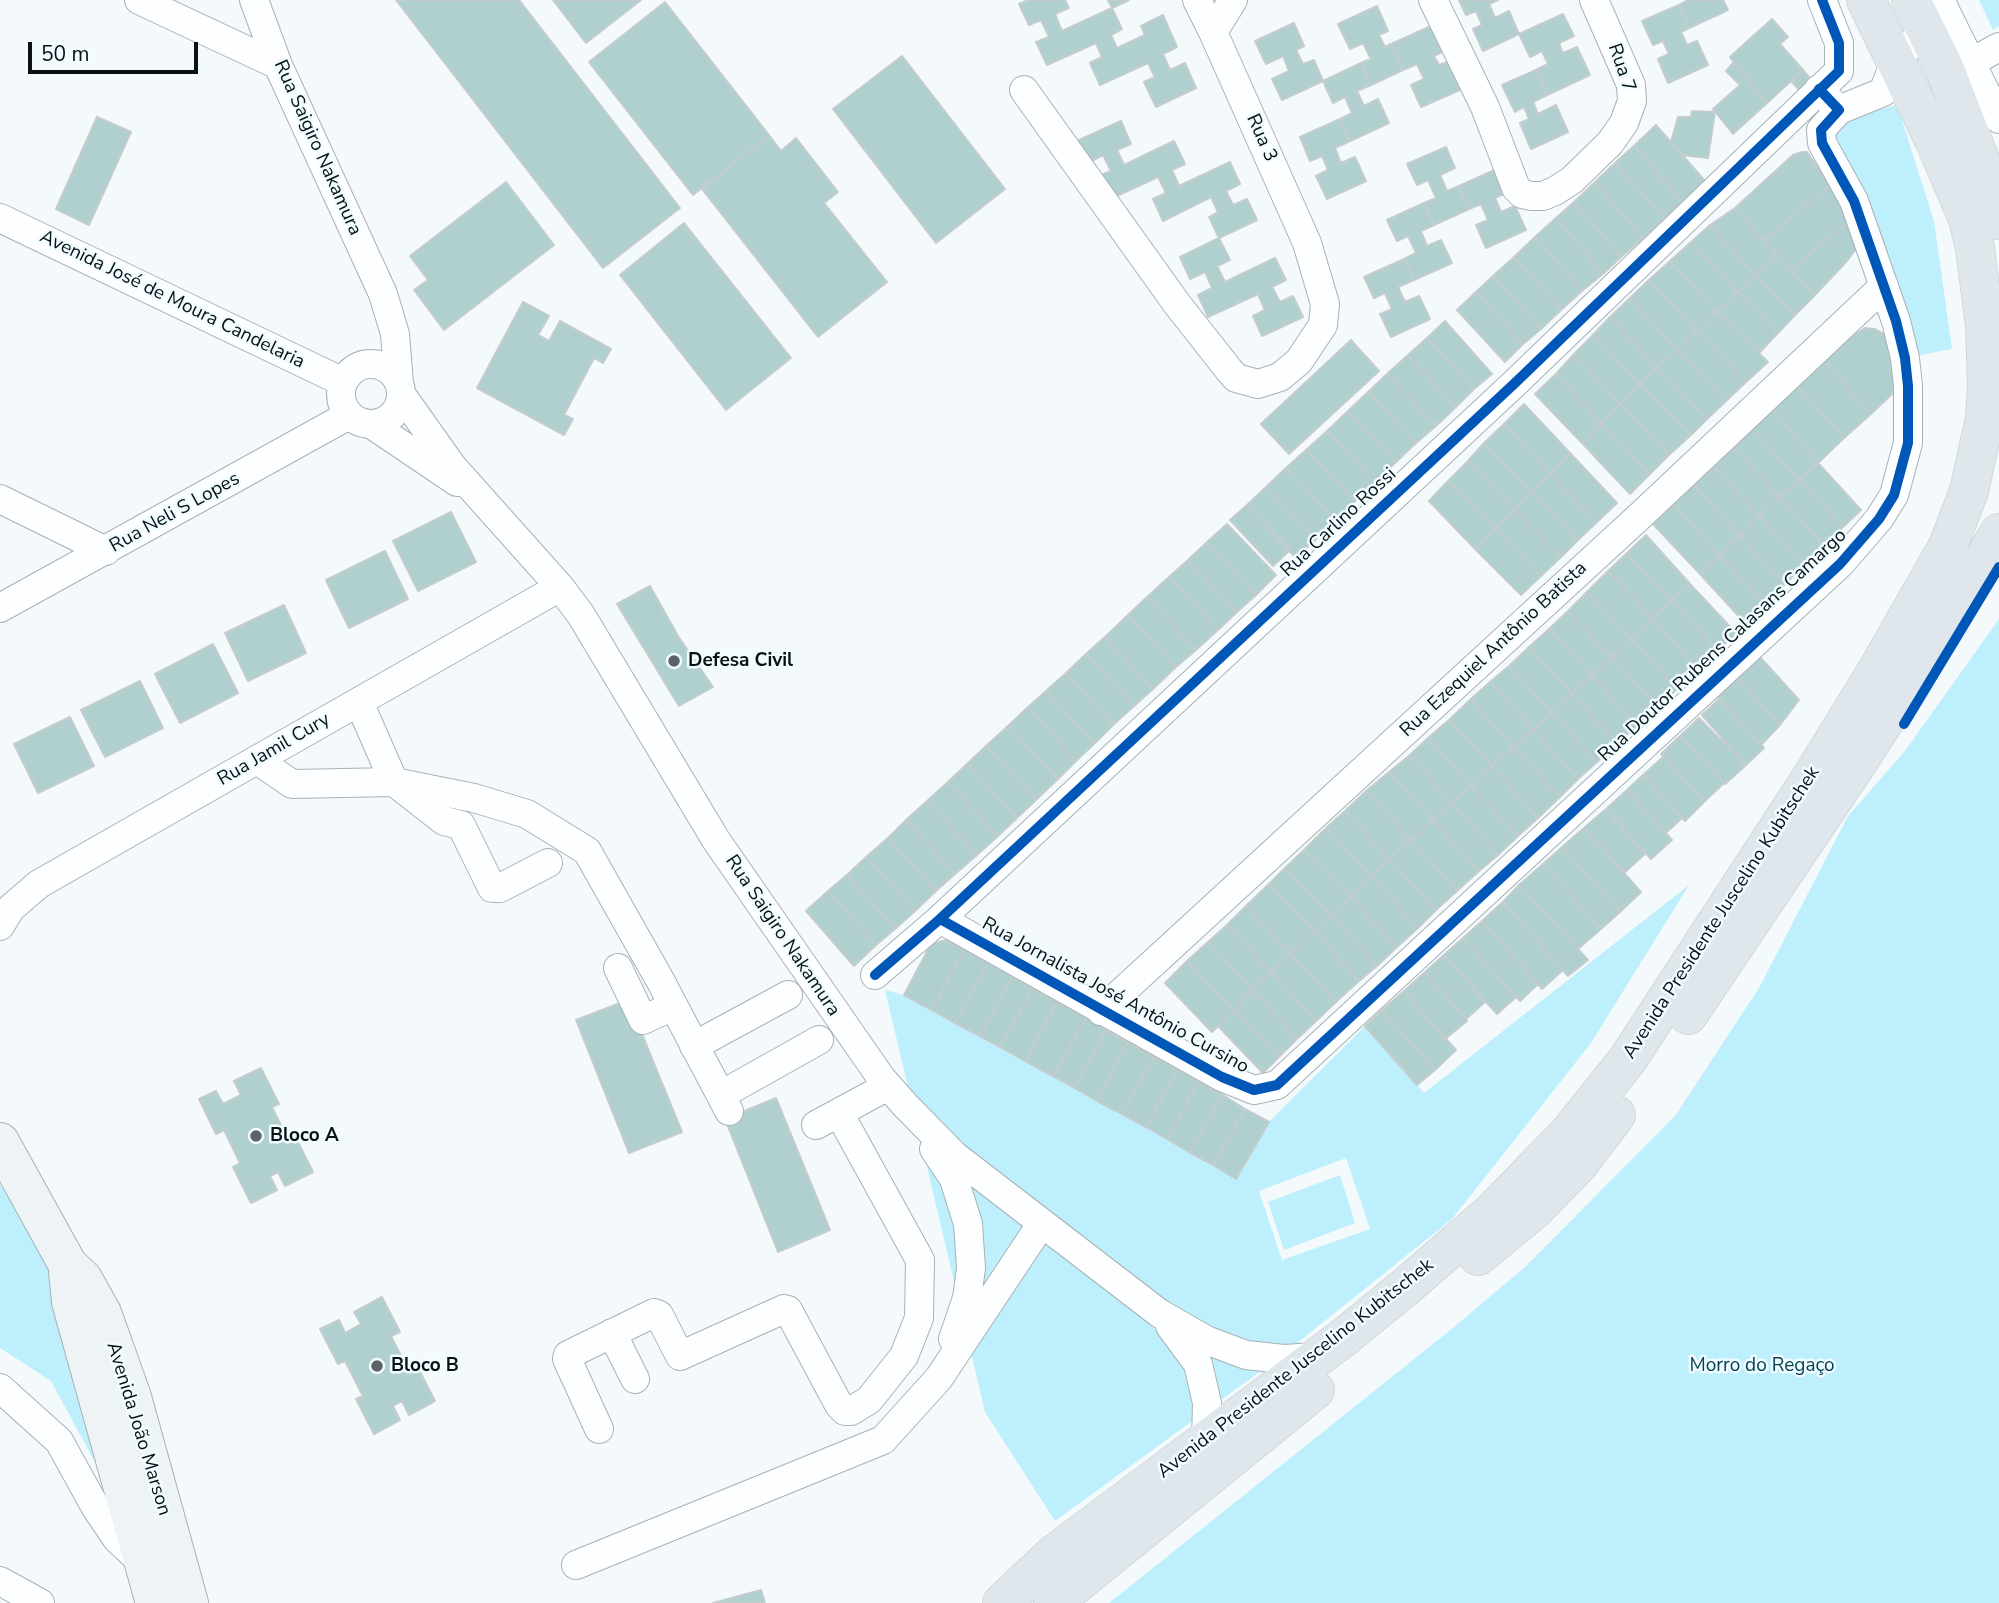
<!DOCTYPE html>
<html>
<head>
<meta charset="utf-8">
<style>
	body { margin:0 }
	#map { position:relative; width:1999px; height:1603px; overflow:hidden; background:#f4fafc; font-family:"Nunito Sans",sans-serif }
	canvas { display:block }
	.scale { position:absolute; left:28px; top:42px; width:170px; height:32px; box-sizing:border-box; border:4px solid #081215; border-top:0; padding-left:9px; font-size:21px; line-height:24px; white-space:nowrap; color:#081215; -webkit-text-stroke:5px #f0fcff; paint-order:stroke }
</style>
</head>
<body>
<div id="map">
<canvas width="1999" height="1603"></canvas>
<div class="scale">50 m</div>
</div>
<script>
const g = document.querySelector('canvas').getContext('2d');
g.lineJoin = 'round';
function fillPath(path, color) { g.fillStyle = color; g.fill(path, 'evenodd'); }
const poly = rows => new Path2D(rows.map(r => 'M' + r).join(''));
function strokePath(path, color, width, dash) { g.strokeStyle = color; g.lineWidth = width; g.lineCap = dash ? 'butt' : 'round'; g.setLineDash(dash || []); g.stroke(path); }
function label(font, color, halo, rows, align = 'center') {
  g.font = font + ' "Nunito Sans",sans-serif'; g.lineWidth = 5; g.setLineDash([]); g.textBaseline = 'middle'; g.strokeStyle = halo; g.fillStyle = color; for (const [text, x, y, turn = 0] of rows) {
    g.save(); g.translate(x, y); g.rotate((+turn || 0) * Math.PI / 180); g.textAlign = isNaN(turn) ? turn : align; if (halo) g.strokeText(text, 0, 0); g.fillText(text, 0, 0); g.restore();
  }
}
fillPath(poly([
	[1979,0,1999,0,1999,26,1993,30],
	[1897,105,1934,221,1952,349,1905,358,1822,143,1839,110,1865,113],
	[1999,619,1999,1603,1109,1603,1454,1327,1525,1267,1675,1116,1759,988,1848,816,1905,751],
	[1689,885,1591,1043,1452,1219,1276,1360,1055,1521,985,1412,885,990,904,995,955,1023,1122,1114,1236,1179,1269,1122,1365,1026,1424,1093],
	[1346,1158,1370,1229,1282,1260,1259,1191],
	[1340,1175,1355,1223,1284,1250,1268,1202],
	[0,1185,21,1213,71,1314,116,1501,51,1381,0,1348]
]), '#beeffd');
const building = poly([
	[396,0,519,0,680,208,603,268,396,0],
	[553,0,641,0,586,43,553,0],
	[1028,0,1065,0,1069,8,1055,14,1062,31,1112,8,1122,29,1111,35,1117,48,1145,35,1141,26,1163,15,1177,47,1163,54,1170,70,1185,63,1196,88,1156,107,1144,82,1155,77,1148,63,1100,85,1090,63,1102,57,1096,43,1047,65,1036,42,1049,37,1041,20,1029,25,1019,4,1028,0],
	[1108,0,1129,0,1112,8,1108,0],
	[1459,0,1498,0,1489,4,1495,18,1509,11,1519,34,1483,51,1473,29,1482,25,1476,11,1466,15,1459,0],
	[1688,0,1723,0,1728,10,1689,28,1679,5,1688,0],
	[665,2,769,135,693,195,589,62,665,2],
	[1679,5,1689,28,1681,32,1687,45,1697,41,1708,65,1668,83,1658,59,1669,54,1663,41,1653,45,1642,21,1679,5],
	[1377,6,1388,31,1379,35,1385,47,1391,44,1403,70,1371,85,1361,63,1371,59,1363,43,1350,49,1338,24,1377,6],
	[1563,14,1574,36,1559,43,1563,53,1577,47,1590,75,1547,95,1536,70,1548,64,1542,51,1530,57,1519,34,1563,14],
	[1772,19,1788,37,1780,44,1803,70,1767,103,1730,57,1772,19],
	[1294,23,1304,46,1296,50,1303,64,1314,60,1323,81,1282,100,1272,79,1289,71,1283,56,1266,64,1255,41,1294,23],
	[1431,26,1442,52,1434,56,1439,65,1447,62,1460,90,1421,107,1411,85,1424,79,1417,64,1403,70,1391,44,1431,26],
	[902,56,1005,189,936,243,833,109,902,56],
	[1734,62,1767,103,1733,134,1713,109,1740,85,1726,71,1734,62],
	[1361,63,1371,85,1357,91,1364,106,1378,99,1389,123,1350,141,1340,119,1352,113,1345,97,1333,103,1323,81,1361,63],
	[1536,70,1547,95,1533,102,1538,114,1556,105,1568,132,1531,149,1520,123,1529,119,1524,107,1515,112,1502,85,1536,70],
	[1803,70,1819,89,1835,129,1791,81,1803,70],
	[1692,111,1715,112,1708,158,1682,155,1671,142,1678,117,1691,117,1692,111],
	[97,117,131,132,89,225,56,209,97,117],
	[1340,119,1350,141,1335,148,1341,163,1355,157,1366,181,1327,199,1316,176,1328,170,1322,156,1310,161,1300,137,1340,119],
	[1121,121,1131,144,1117,150,1124,165,1174,141,1185,164,1172,170,1179,186,1230,162,1240,184,1226,191,1233,205,1247,199,1257,220,1219,238,1209,217,1218,212,1211,197,1163,221,1153,199,1166,193,1158,177,1108,200,1097,177,1111,171,1103,155,1090,162,1079,140,1121,121],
	[1656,125,1705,181,1683,202,1634,146,1656,125],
	[769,135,781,151,796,138,838,192,824,203,887,282,818,337,702,189,769,135],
	[1634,146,1683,202,1664,218,1615,163,1634,146],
	[1446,147,1455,168,1440,175,1447,191,1459,186,1469,209,1434,225,1424,203,1436,198,1428,180,1417,185,1407,164,1446,147],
	[1802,152,1807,152,1830,185,1764,240,1735,208,1793,155,1802,152],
	[1615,163,1664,218,1643,238,1595,182,1615,163],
	[1499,168,1510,191,1495,198,1501,212,1515,206,1526,230,1486,248,1476,225,1488,220,1481,204,1469,209,1459,186,1499,168],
	[506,182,554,245,444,330,414,290,428,280,410,256,506,182],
	[1595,182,1643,238,1621,257,1574,202,1595,182],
	[1830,185,1851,220,1791,270,1764,240,1830,185],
	[1574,202,1621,257,1603,274,1556,218,1574,202],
	[1424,203,1434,225,1421,231,1427,246,1441,240,1452,263,1414,280,1404,259,1416,253,1408,236,1397,241,1387,220,1424,203],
	[1735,208,1776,254,1755,275,1710,225,1735,208],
	[1556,218,1603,274,1582,291,1535,237,1556,218],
	[1851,220,1858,246,1847,261,1815,295,1791,270,1851,220],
	[684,223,791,358,726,410,620,275,684,223],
	[1710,225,1755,275,1738,292,1690,243,1710,225],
	[1535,237,1582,291,1561,310,1514,257,1535,237],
	[1219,238,1230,260,1217,266,1225,282,1275,258,1286,280,1272,287,1280,302,1293,296,1303,317,1262,336,1253,316,1265,310,1258,294,1208,317,1198,295,1212,288,1205,272,1190,279,1180,257,1219,238],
	[1690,243,1738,292,1717,312,1670,261,1690,243],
	[1776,254,1815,295,1795,315,1755,275,1776,254],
	[1514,257,1561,310,1541,329,1493,276,1514,257],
	[1404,259,1414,280,1398,287,1405,302,1419,296,1430,319,1391,337,1380,314,1392,309,1385,293,1374,298,1364,277,1404,259],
	[1670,261,1717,312,1697,331,1649,280,1670,261],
	[1755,275,1795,315,1778,333,1738,292,1755,275],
	[1493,276,1541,329,1523,344,1476,292,1493,276],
	[1649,280,1697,331,1677,350,1630,298,1649,280],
	[1476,292,1523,344,1505,362,1457,310,1476,292],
	[1738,292,1778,333,1759,353,1717,312,1738,292],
	[1630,298,1677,350,1657,367,1610,317,1630,298],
	[523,302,549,316,538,335,549,341,560,321,611,349,603,363,594,358,564,415,573,419,564,435,477,388,523,302],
	[1717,312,1768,362,1746,382,1697,331,1717,312],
	[1610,317,1657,367,1640,384,1593,335,1610,317],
	[1445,321,1492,374,1474,389,1427,338,1445,321],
	[1865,328,1875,329,1884,334,1893,346,1895,381,1894,392,1871,414,1824,361,1844,342,1865,328],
	[1697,331,1746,382,1726,401,1677,350,1697,331],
	[1593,335,1640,384,1620,404,1574,354,1593,335],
	[1427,338,1474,389,1456,407,1408,355,1427,338],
	[1351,340,1379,371,1289,454,1261,424,1351,340],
	[1677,350,1726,401,1707,419,1657,367,1677,350],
	[1574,354,1620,404,1602,424,1556,374,1574,354],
	[1408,355,1456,407,1436,426,1387,374,1408,355],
	[1824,361,1871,414,1844,438,1797,385,1824,361],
	[1657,367,1707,419,1691,435,1640,384,1657,367],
	[1387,374,1436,426,1416,443,1368,392,1387,374],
	[1556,374,1602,424,1583,444,1535,394,1556,374],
	[1640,384,1691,435,1669,455,1620,404,1640,384],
	[1797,385,1844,438,1818,463,1772,409,1797,385],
	[1368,392,1416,443,1396,462,1347,412,1368,392],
	[1524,404,1570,453,1550,474,1504,424,1524,404],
	[1620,404,1669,455,1650,474,1602,424,1620,404],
	[1772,409,1818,463,1799,480,1752,429,1772,409],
	[1347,412,1396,462,1375,482,1327,431,1347,412],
	[1504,424,1550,474,1531,492,1484,443,1504,424],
	[1602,424,1650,474,1630,494,1583,444,1602,424],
	[1752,429,1799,480,1780,497,1734,448,1752,429],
	[1327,431,1375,482,1355,501,1306,450,1327,431],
	[1484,443,1531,492,1514,510,1468,461,1484,443],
	[1734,448,1780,497,1759,516,1713,467,1734,448],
	[1306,450,1355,501,1336,520,1286,468,1306,450],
	[1570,453,1617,503,1597,522,1550,474,1570,453],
	[1468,461,1514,510,1495,529,1448,481,1468,461],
	[1818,463,1861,510,1843,527,1799,480,1818,463],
	[1713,467,1759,516,1739,536,1694,485,1713,467],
	[1286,468,1336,520,1316,539,1266,487,1286,468],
	[1550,474,1597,522,1578,540,1531,492,1550,474],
	[1799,480,1843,527,1825,546,1780,497,1799,480],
	[1448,481,1495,529,1475,549,1429,501,1448,481],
	[1694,485,1739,536,1719,555,1674,504,1694,485],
	[1266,487,1316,539,1296,558,1247,505,1266,487],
	[1531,492,1578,540,1561,557,1514,510,1531,492],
	[1780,497,1825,546,1805,564,1759,516,1780,497],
	[1674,504,1719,555,1700,574,1653,524,1674,504],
	[1247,505,1290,550,1273,566,1230,520,1247,505],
	[1514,510,1561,557,1541,576,1495,529,1514,510],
	[451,512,476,562,418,591,393,541,451,512],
	[1759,516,1805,564,1785,584,1739,536,1759,516],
	[1227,524,1276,575,1256,595,1206,543,1227,524],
	[1495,529,1541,576,1521,595,1475,549,1495,529],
	[1646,535,1690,584,1671,601,1626,554,1646,535],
	[1739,536,1785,584,1765,603,1719,555,1739,536],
	[1206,543,1256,595,1237,612,1188,560,1206,543],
	[385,551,408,599,349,628,326,580,385,551],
	[1626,554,1671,601,1653,618,1608,571,1626,554],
	[1719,555,1765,603,1745,623,1700,574,1719,555],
	[1188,560,1237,612,1218,630,1169,577,1188,560],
	[1608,571,1653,618,1631,638,1587,592,1608,571],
	[1169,577,1218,630,1196,650,1147,597,1169,577],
	[1690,584,1736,633,1718,650,1671,601,1690,584],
	[650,586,678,636,713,687,679,706,617,604,650,586],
	[1587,592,1631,638,1611,657,1568,611,1587,592],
	[1147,597,1196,650,1176,667,1128,615,1147,597],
	[1671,601,1718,650,1698,669,1653,618,1671,601],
	[284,605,306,653,248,681,225,633,284,605],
	[1568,611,1611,657,1592,675,1549,629,1568,611],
	[1128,615,1176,667,1153,689,1105,637,1128,615],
	[1653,618,1698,669,1677,689,1631,638,1653,618],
	[1549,629,1592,675,1572,694,1529,647,1549,629],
	[1105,637,1153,689,1134,706,1086,654,1105,637],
	[1631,638,1677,689,1658,706,1611,657,1631,638],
	[213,644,238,693,180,723,155,674,213,644],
	[1529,647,1572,694,1552,713,1509,666,1529,647],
	[1086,654,1134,706,1113,725,1066,673,1086,654],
	[1759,656,1799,700,1780,725,1737,677,1759,656],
	[1611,657,1658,706,1637,726,1592,675,1611,657],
	[1509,666,1552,713,1533,730,1490,682,1509,666],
	[1066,673,1113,725,1094,744,1046,691,1066,673],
	[1592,675,1637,726,1617,743,1572,694,1592,675],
	[1737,677,1780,725,1761,745,1718,697,1737,677],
	[140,681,163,728,105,757,81,710,140,681],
	[1490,682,1533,730,1513,747,1471,699,1490,682],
	[1046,691,1094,744,1076,761,1028,707,1046,691],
	[1572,694,1617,743,1597,762,1552,713,1572,694],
	[1471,699,1513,747,1492,766,1449,720,1471,699],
	[1719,699,1764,748,1746,765,1702,715,1719,699],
	[1028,707,1076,761,1058,779,1008,726,1028,707],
	[1552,713,1597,762,1578,779,1533,730,1552,713],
	[70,717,94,766,38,793,14,744,70,717],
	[1699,718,1746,765,1725,784,1680,736,1699,718],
	[1449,720,1492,766,1471,786,1428,738,1449,720],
	[1008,726,1058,779,1036,800,986,746,1008,726],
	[1533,730,1578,779,1560,797,1513,747,1533,730],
	[1680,736,1724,783,1705,801,1661,754,1680,736],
	[1428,738,1471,786,1452,803,1410,755,1428,738],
	[986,746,1036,800,1017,818,967,764,986,746],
	[1513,747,1560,797,1538,818,1492,766,1513,747],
	[1410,755,1452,803,1433,820,1389,772,1410,755],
	[1663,757,1705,801,1685,821,1643,775,1663,757],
	[967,764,1017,818,998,836,948,782,967,764],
	[1492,766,1538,818,1518,836,1471,786,1492,766],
	[1389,772,1433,820,1411,840,1366,791,1389,772],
	[1643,775,1682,818,1666,833,1627,790,1643,775],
	[948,782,998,836,977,855,927,801,948,782],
	[1471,786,1518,836,1498,855,1452,803,1471,786],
	[1627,790,1672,840,1651,859,1606,809,1627,790],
	[1366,791,1411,840,1389,859,1345,811,1366,791],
	[927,801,977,855,955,874,906,820,927,801],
	[1452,803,1498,855,1479,871,1433,820,1452,803],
	[1606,809,1645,854,1625,872,1584,828,1606,809],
	[1345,811,1389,859,1371,876,1326,828,1345,811],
	[906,820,955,874,936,891,888,838,906,820],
	[1433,820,1479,871,1457,891,1411,840,1433,820],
	[1326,828,1371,876,1350,897,1304,850,1326,828],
	[1584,828,1641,892,1620,912,1562,847,1584,828],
	[888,838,936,891,915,911,866,857,888,838],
	[1411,840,1457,891,1436,910,1389,859,1411,840],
	[1562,847,1620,912,1601,929,1543,864,1562,847],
	[1304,850,1350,897,1330,915,1285,868,1304,850],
	[866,857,915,911,895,929,847,875,866,857],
	[1389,859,1436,910,1418,928,1371,876,1389,859],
	[1543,864,1601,929,1578,949,1519,885,1543,864],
	[1285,868,1330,915,1314,931,1269,884,1285,868],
	[847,875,895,929,876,945,828,891,847,875],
	[1371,876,1418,928,1397,947,1350,897,1371,876],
	[1269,884,1314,931,1290,953,1246,906,1269,884],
	[1519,885,1588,960,1568,976,1503,902,1519,885],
	[828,891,876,945,854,966,806,911,828,891],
	[1350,897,1397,947,1377,966,1330,915,1350,897],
	[1503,902,1563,970,1542,989,1482,921,1503,902],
	[1246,906,1290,953,1271,972,1227,925,1246,906],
	[1330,915,1377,966,1359,981,1314,931,1330,915],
	[1482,921,1538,984,1520,1001,1463,938,1482,921],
	[1227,925,1271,972,1253,990,1208,942,1227,925],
	[1314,931,1359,981,1336,1002,1290,953,1314,931],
	[1463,938,1516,997,1497,1014,1444,955,1463,938],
	[946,940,964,949,932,1010,904,995,931,944,946,940],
	[1208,942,1253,990,1234,1011,1187,961,1208,942],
	[964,949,989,962,955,1023,932,1010,964,949],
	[1290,953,1336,1002,1316,1021,1271,972,1290,953],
	[1444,955,1485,1002,1466,1019,1425,972,1444,955],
	[1187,961,1234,1011,1212,1032,1165,983,1187,961],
	[989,962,1013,976,980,1036,955,1023,989,962],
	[1271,972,1316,1021,1297,1039,1253,990,1271,972],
	[1425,972,1467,1021,1445,1039,1404,991,1425,972],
	[1013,976,1033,988,1000,1047,980,1036,1013,976],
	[1033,988,1057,1001,1056,1004,1025,1061,1000,1047,1033,988],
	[1253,990,1297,1039,1279,1057,1234,1011,1253,990],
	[1404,991,1456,1050,1435,1070,1382,1010,1404,991],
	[628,1000,682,1132,629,1153,576,1020,628,1000],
	[1057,1001,1086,1018,1053,1076,1025,1061,1057,1001],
	[1382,1010,1435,1070,1417,1085,1365,1026,1382,1010],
	[1234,1011,1279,1057,1263,1073,1218,1026,1234,1011],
	[1086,1018,1106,1030,1075,1088,1053,1076,1086,1018],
	[1106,1030,1128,1042,1097,1101,1075,1088,1106,1030],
	[1128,1042,1154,1056,1122,1114,1097,1101,1128,1042],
	[1154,1056,1178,1069,1146,1127,1122,1114,1154,1056],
	[261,1068,279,1104,272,1107,287,1138,294,1134,313,1172,285,1186,278,1172,270,1176,277,1190,251,1203,233,1167,240,1163,224,1130,216,1134,199,1099,216,1091,223,1104,241,1095,234,1081,261,1068],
	[1178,1069,1199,1081,1167,1139,1146,1127,1178,1069],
	[1199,1081,1223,1095,1189,1152,1167,1139,1199,1081],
	[1223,1095,1245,1109,1213,1165,1189,1152,1223,1095],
	[776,1098,830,1230,778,1252,725,1119,776,1098],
	[1245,1109,1269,1122,1236,1179,1213,1165,1245,1109],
	[382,1297,400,1332,391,1336,407,1368,416,1364,435,1401,409,1415,402,1401,393,1406,400,1420,374,1434,356,1399,363,1396,345,1361,338,1364,320,1329,339,1320,345,1333,361,1324,354,1312,382,1297],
	[761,1590,765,1603,713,1603,761,1590]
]);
fillPath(building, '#b0d0d0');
strokePath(building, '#c4cccd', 2);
const minor = poly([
	[139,0,278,65],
	[254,0,278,65,383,294,395,334,399,383],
	[1433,0,1485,107,1516,188,1522,194,1532,196,1543,196,1555,191,1572,180,1610,143,1624,123,1632,101,1631,85,1594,0],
	[1940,0,1999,119],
	[1213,32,1233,0],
	[1970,63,1999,47],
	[1024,90,1177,304,1229,370,1236,378,1258,384,1280,377,1299,361,1323,325,1325,304,1307,243,1213,32,1197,0],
	[1839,110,1883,92,1895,62,1944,7],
	[0,218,343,382],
	'341 394a30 30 0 1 1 60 0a30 30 0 1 1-60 0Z',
	[401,394,452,466,560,587,581,615,716,840,882,1079,905,1105,955,1156,1159,1313,1206,1340,1246,1355,1284,1359,1315,1357],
	[371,424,457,482],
	[0,499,106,551],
	[0,608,349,415],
	[359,702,394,782,444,821,461,825,492,888,500,888,548,863],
	[257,760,292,784,394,782,474,798,527,814,587,851,660,980,729,1111],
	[940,919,1222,1077,1254,1090,1277,1085,1840,564,1879,519,1894,495,1908,443,1908,386,1905,358,1896,321,1854,201,1822,143,1821,130,1839,110,1819,89],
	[0,926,11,908,39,884,560,587],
	[618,968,643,1020,673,1006],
	[875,975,940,919,1515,383,1839,71,1839,43,1822,0],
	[1101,1011,1641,515,1884,286],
	[694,1046,788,995],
	[721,1095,819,1040],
	[816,1125,888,1086],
	[934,1149,954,1179,968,1224,971,1268,967,1298,953,1339],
	[1170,1326,1198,1364,1207,1403,1206,1441],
	[612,1333,635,1379],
	[0,1388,59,1441,96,1508,117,1539,145,1565],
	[599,1429,567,1359,568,1355,654,1313,659,1315,680,1356,784,1309,788,1310,839,1405,845,1411,851,1411,869,1400,904,1356,919,1318,920,1260,839,1113],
	[576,1565,883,1440,939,1378,1042,1223],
	[0,1581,40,1603]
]);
const secondary = poly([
	[0,1142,68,1265,83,1279,102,1313,132,1397,189,1603],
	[68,1271,71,1302,155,1603]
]);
const primary = poly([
	[1911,0,1944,67,1960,108,1980,160,1999,220],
	[1688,1015,1856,765,1944,629,1999,533],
	[1478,1256,1534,1210,1577,1166,1616,1115],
	[1002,1603,1053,1555,1343,1338,1403,1289,1492,1212,1569,1133,1628,1059,1811,778,1878,669,1948,546,1969,491,1985,418,1987,387,1985,326,1975,248,1968,219,1936,144,1866,0],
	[1053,1603,1315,1390]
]);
strokePath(minor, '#a9b1b3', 30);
strokePath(secondary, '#a9b1b3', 40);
strokePath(primary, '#d3d7d9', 40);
strokePath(minor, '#fdfeff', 28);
strokePath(secondary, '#eef3f5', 38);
strokePath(primary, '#dfe7ec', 38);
strokePath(poly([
	[1904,724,1999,567],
	[940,919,1222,1077,1254,1090,1277,1085,1840,564,1879,519,1894,495,1908,443,1908,386,1905,358,1896,321,1854,201,1822,143,1821,130,1839,110,1819,89],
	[875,975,940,919,1515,383,1839,71,1839,43,1822,0]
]), '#0057b8', 10);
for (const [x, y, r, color] of [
	[674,661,7,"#5b6366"],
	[256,1136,7,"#5b6366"],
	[377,1366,7,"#5b6366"]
]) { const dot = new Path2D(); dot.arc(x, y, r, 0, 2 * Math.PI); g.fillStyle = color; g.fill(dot); strokePath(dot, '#f0fcff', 2.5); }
label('19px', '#081215', '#f0fcff', [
	["Rua 7",1621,68,71],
	["Rua 3",1261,138,66],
	["Rua Saigiro Nakamura",317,148,66],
	["Avenida José de Moura Candelaria",172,300,26],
	["Rua Neli S Lopes",175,513,-29],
	["Rua Carlino Rossi",1339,523,-43],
	["Rua Doutor Rubens Calasans Camargo",1723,646,-43],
	["Rua Ezequiel Antônio Batista",1494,650,-43],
	["Rua Jamil Cury",274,750,-30],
	["Avenida Presidente Juscelino Kubitschek",1722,913,-57],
	["Rua Saigiro Nakamura",782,936,56],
	["Rua Jornalista José Antônio Cursino",1115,996,29],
	["Avenida Presidente Juscelino Kubitschek",1296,1369,-38],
	["Avenida João Marson",138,1429,73]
]);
label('bold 19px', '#081215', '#f0fcff', [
	["Defesa Civil",688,661],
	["Bloco A",270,1136],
	["Bloco B",391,1366]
], 'left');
label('19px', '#044351', '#f0fcff', [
	["Morro do Regaço",1762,1366]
]);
</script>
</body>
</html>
